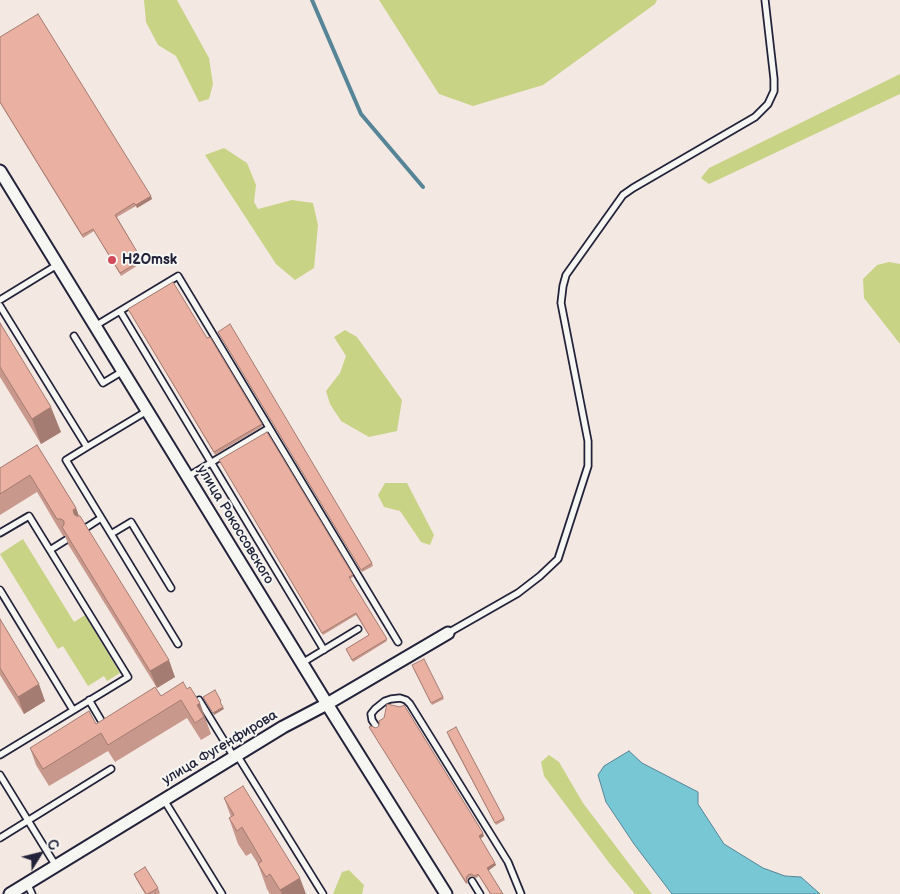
<!DOCTYPE html>
<html>
<head>
<meta charset="utf-8">
<style>
	body { margin:0 }
	#map { position:relative; width:900px; height:894px; overflow:hidden; background:#f4e8e2; font-family:"Balsamiq Sans",sans-serif }
	canvas { display:block }
	.north { position:absolute; left:15px; top:829px; width:50px; height:50px; -webkit-text-stroke:4px #f6f6f2; paint-order:stroke; rotate:54deg; font-size:14px; font-weight:700; line-height:20px; text-align:center; color:#22223b }
	.north::after { content:''; display:block; margin:auto; width:18px; height:22px; background:#22223b; clip-path:polygon(50% 0,100% 100%,50% 72%,0 100%) }
</style>
</head>
<body>
<div id="map">
<canvas width="900" height="894"></canvas>
<div class="north">С</div>
</div>
<script>
const g = document.querySelector('canvas').getContext('2d');
g.lineJoin = 'round';
function fillPath(path, color) { g.fillStyle = color; g.fill(path, 'evenodd'); }
const poly = rows => new Path2D(rows.map(r => 'M' + r).join(''));
function strokePath(path, color, width, dash) { g.strokeStyle = color; g.lineWidth = width; g.lineCap = dash ? 'butt' : 'round'; g.setLineDash(dash || []); g.stroke(path); }
function label(font, color, halo, rows, align = 'center') {
  g.font = font + ' "Balsamiq Sans",sans-serif'; g.lineWidth = 4; g.setLineDash([]); g.textBaseline = 'middle'; g.strokeStyle = halo; g.fillStyle = color; for (const [text, x, y, turn = 0] of rows) {
    g.save(); g.translate(x, y); g.rotate((+turn || 0) * Math.PI / 180); g.textAlign = isNaN(turn) ? turn : align; if (halo) g.strokeText(text, 0, 0); g.fillText(text, 0, 0); g.restore();
  }
}
fillPath(poly([
	[144,0,177,0,209,58,213,84,209,99,199,102,176,56,158,45,146,22],
	[379,0,657,0,655,4,543,85,473,106,439,94],
	[900,74,900,94,709,184,701,178,709,168],
	[224,148,247,163,256,185,254,202,258,209,292,200,313,203,318,225,314,268,295,280,276,264,205,155],
	[889,262,900,264,900,344,864,298,863,279,877,265],
	[345,330,357,337,402,400,397,431,369,437,341,421,330,404,326,391,340,373,346,356,334,337],
	[385,483,407,483,434,535,430,545,421,542,400,511,384,507,378,495],
	[23,539,74,622,85,615,120,673,107,681,104,676,88,686,63,646,58,649,0,554],
	[549,755,559,762,583,803,652,894,635,894,610,864,544,776,541,762],
	[349,870,364,885,362,894,333,894,342,872]
]), '#c8d386');
const water = poly([
	[629,751,642,763,698,792,698,804,724,844,763,868,785,876,801,877,820,894,672,894,634,844,606,802,598,775,604,766,629,751]
]);
fillPath(water, '#78c7d4');
strokePath(water, '#568597', 1);
strokePath(poly([
	[312,0,361,114,423,187]
]), '#568597', 4);
const lane = poly([
	[0,300,57,265],
	[0,306,87,447,147,411],
	[120,311,324,650],
	[95,326,178,276,398,642],
	[74,336,103,383,123,371],
	[87,447,66,460,178,644],
	[187,477,269,428],
	[84,529,101,518],
	[0,533,29,516,128,677,0,755],
	[111,534,131,522,171,588],
	[50,550,66,540],
	[0,590,73,710],
	[448,633,518,593,540,576,558,559,588,466,588,441,561,303,563,286,566,275,623,195,633,188,755,117,768,104,774,91,774,79,765,0],
	[302,663,358,629],
	[89,700,102,722],
	[199,700,234,757],
	[376,726,372,720,371,714,375,709,385,701,391,699,400,698,406,700,410,704,508,862,521,894],
	[237,755,323,894],
	[0,775,56,866],
	[164,800,222,894],
	[0,838,111,769],
	[472,881,480,894],
	[27,883,32,894]
]);
const street = poly([
	[0,171,327,704,446,894],
	[10,894,283,727,327,704,448,633]
]);
strokePath(lane, '#22223b', 9);
strokePath(street, '#22223b', 15);
strokePath(lane, '#f6f6f2', 5.5);
strokePath(street, '#f6f6f2', 11);
fillPath(poly([
	[0,37,152,199,137,208,136,206,117,217,143,262,121,276,94,231,83,238,0,103],
	[128,309,207,338,263,426,215,455],
	[0,323,61,432,41,444,0,377],
	[218,332,372,563,373,566,362,572],
	[37,445,76,508,79,516,175,677,157,688,68,544,65,536,63,536,37,492,0,515,0,468],
	[219,460,353,575,353,577,350,579,387,641,353,662,346,649,369,635,356,615,323,635],
	[0,619,45,701,24,714,0,675],
	[413,668,443,697,444,699,432,705],
	[190,687,206,720,211,734,201,740,187,718,115,762,108,751,49,786,36,765,30,748,96,724,161,696,187,689],
	[369,727,484,836,480,838,496,865,488,870,503,894,490,894,479,876,476,878,472,876,469,877,467,881,468,883,466,884],
	[447,734,504,818,505,820,496,825],
	[224,798,306,894,270,894,267,889,258,864,251,853,246,856,238,844,229,818,231,817],
	[134,874,158,888,160,893,158,894,145,894,136,879]
]), '#c9988c');
fillPath(poly([
	[151,196,152,199,137,208,136,205],
	[51,407,61,432,41,444,32,419],
	[76,508,82,525,74,514,73,510],
	[169,660,175,677,157,688,150,671],
	[39,684,45,701,24,714,18,697],
	[200,703,206,720,206,721,197,705],
	[223,707,224,709,214,715,213,713],
	[483,833,484,836,480,839,479,836],
	[495,863,496,865,488,871,487,868],
	[300,878,306,894,282,894,280,890]
]), '#a47c72');
const building = poly([
	[38,14,151,196,136,205,134,203,115,215,142,260,120,273,93,229,82,235,0,102,0,37,38,14],
	[173,282,207,338,210,337,262,424,214,452,128,309,173,282],
	[0,323,51,407,32,419,0,367,0,323],
	[230,324,372,563,361,570,218,332,230,324],
	[267,432,353,575,349,577,387,639,352,660,346,649,369,635,356,613,322,633,219,460,267,432],
	[37,445,76,508,73,510,74,514,76,516,80,516,169,660,150,671,62,527,64,525,64,521,61,519,57,519,30,475,0,494,0,468,37,445],
	[0,619,39,684,18,697,0,668,0,619],
	[424,659,443,697,431,703,412,665,424,659],
	[183,682,187,689,190,687,200,703,197,705,204,717,195,723,181,700,108,745,101,733,43,769,30,748,89,711,96,724,155,687,161,696,183,682],
	[215,690,221,701,220,702,223,707,213,713,203,697,215,690],
	[387,704,400,707,404,705,483,833,479,836,495,863,487,868,503,894,491,894,478,874,475,876,471,874,468,875,466,878,467,881,466,882,369,727,371,726,376,728,379,726,379,721,384,718,387,704],
	[456,727,504,818,495,823,447,732,456,727],
	[243,786,300,878,280,890,270,874,266,877,258,864,262,861,242,827,237,831,229,818,234,815,224,798,243,786],
	[145,867,158,888,148,894,146,894,134,874,145,867]
]);
fillPath(building, '#eab1a3');
strokePath(building, '#a47c72', 1);
for (const [x, y, r, color] of [
	[112,260,5,"#d1495b"]
]) { const dot = new Path2D(); dot.arc(x, y, r, 0, 2 * Math.PI); g.fillStyle = color; g.fill(dot); strokePath(dot, '#f6f6f2', 2); }
label('bold 14px', '#22223b', '#f6f6f2', [
	["H2Omsk",122,260]
], 'left');
label('14px', '#22223b', '#f6f6f2', [
	["улица Рокоссовского",235,525,59],
	["улица Фугенфирова",220,748,-31]
]);
</script>
</body>
</html>
